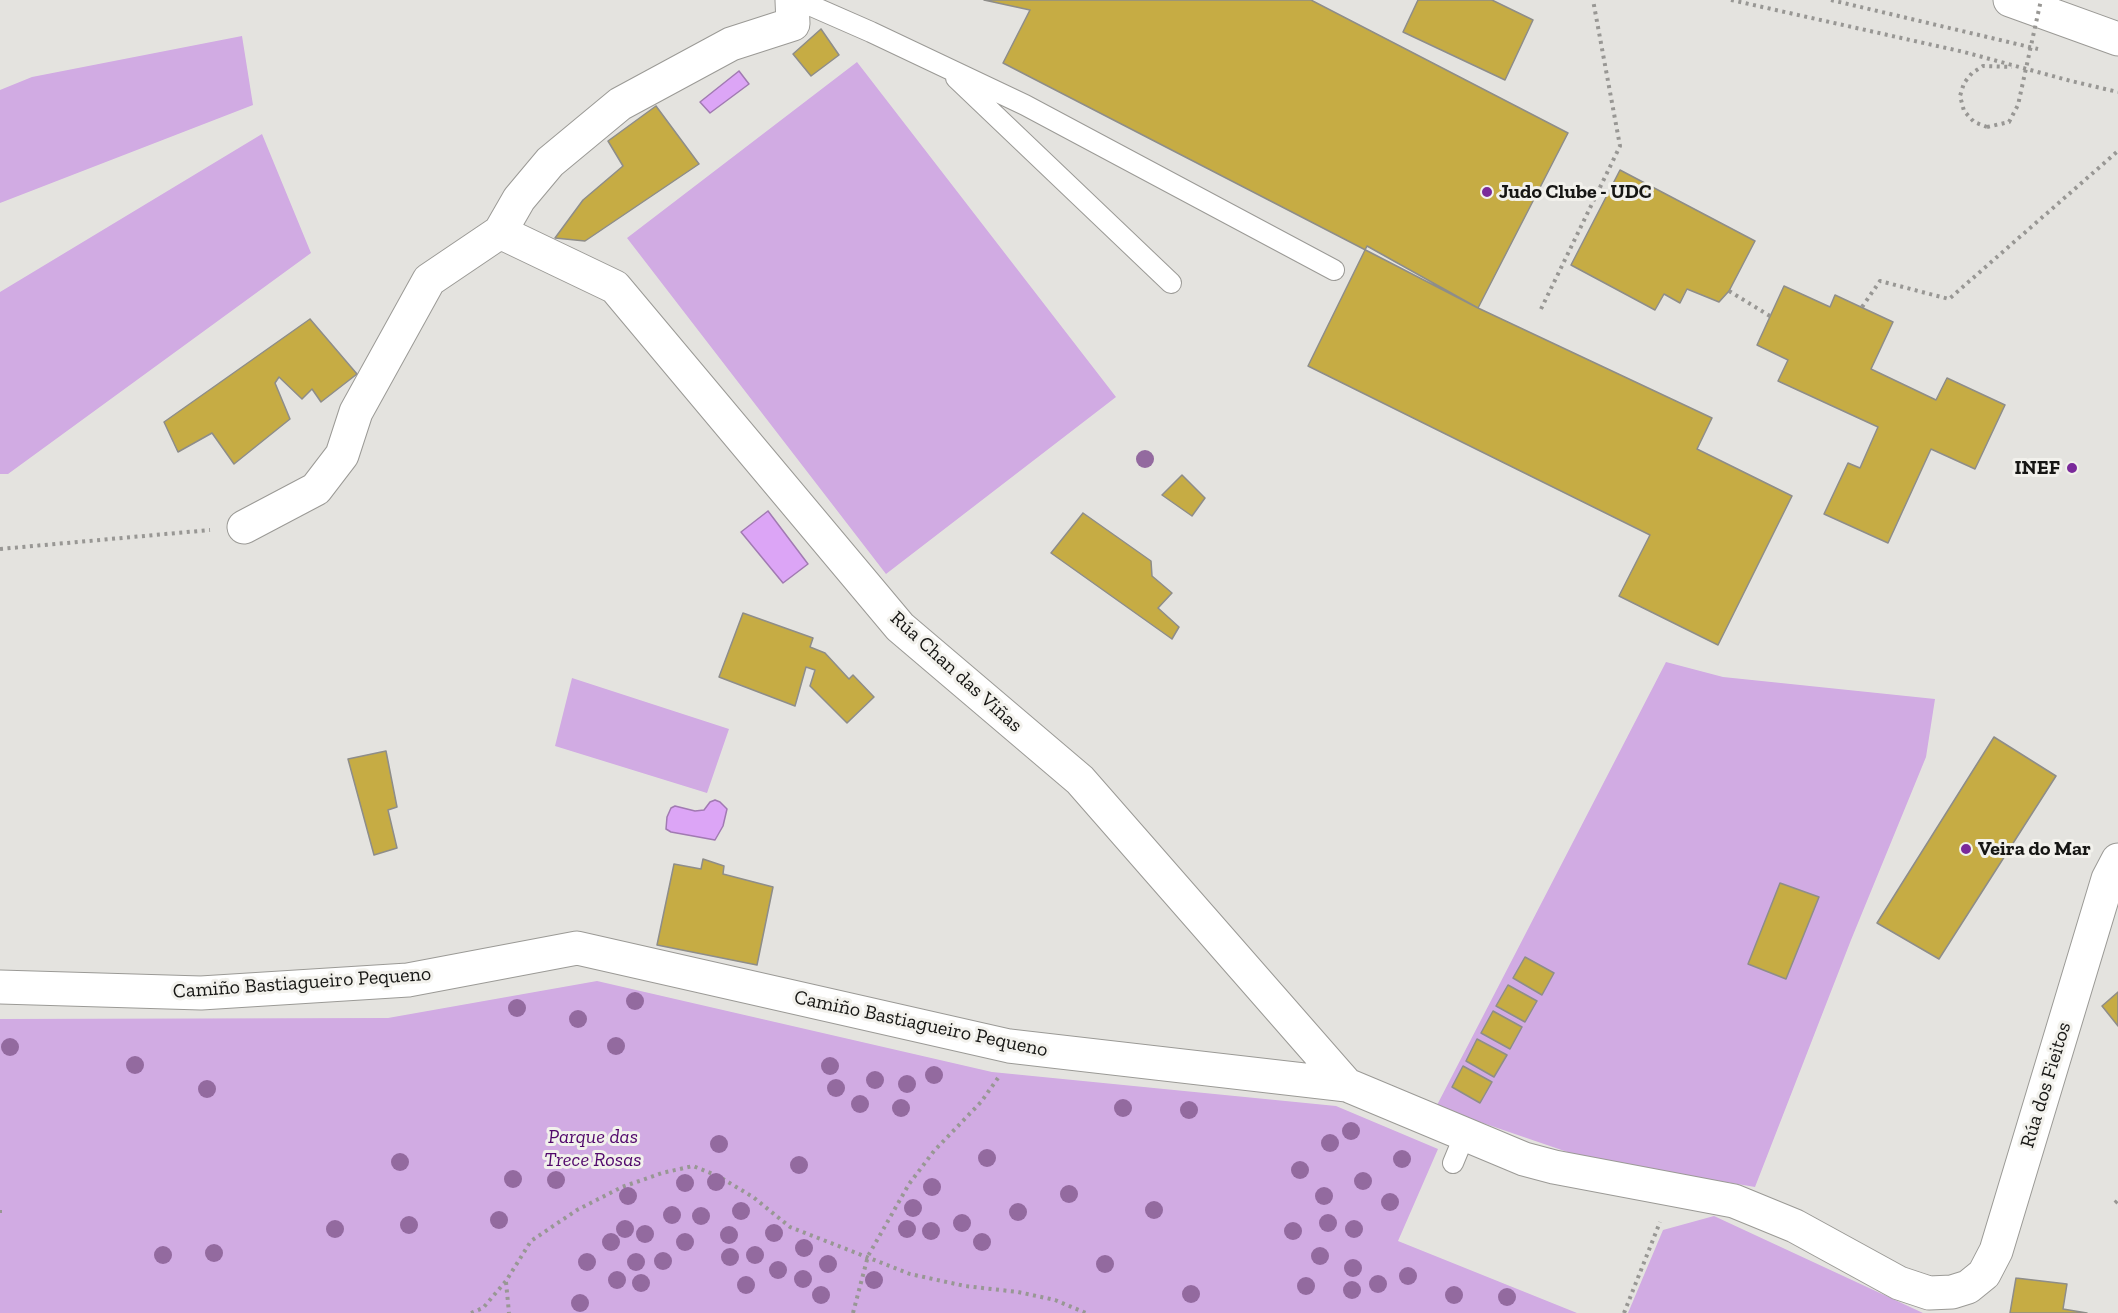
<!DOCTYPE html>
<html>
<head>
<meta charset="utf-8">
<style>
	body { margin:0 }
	canvas { display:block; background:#e4e3df }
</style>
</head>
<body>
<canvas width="2118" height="1313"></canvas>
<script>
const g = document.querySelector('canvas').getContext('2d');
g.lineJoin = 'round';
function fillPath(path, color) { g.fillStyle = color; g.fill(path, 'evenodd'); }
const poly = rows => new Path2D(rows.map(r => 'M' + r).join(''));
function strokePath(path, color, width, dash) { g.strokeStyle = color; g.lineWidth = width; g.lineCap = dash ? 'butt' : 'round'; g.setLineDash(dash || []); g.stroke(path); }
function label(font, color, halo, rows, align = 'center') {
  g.font = font + ' "Zilla Slab",serif'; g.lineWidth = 6; g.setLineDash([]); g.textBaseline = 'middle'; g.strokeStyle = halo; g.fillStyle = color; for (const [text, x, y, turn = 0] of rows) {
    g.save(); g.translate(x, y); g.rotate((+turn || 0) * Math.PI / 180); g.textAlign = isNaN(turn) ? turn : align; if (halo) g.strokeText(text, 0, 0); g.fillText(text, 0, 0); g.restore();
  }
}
fillPath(poly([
	[242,36,253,105,0,203,0,90,32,77],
	[857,62,1116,397,886,574,627,238],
	[262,134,311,253,8,474,0,474,0,292],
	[1666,662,1723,677,1935,699,1926,757,1851,940,1755,1187,1585,1158,1436,1107],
	[572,678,729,729,707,793,555,746],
	[597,981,992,1072,1336,1106,1438,1149,1398,1241,1577,1313,0,1313,0,1019,388,1018],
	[1714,1216,1923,1313,1628,1313,1663,1230]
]), '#d1abe3');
const water = poly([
	[739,71,749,84,710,113,700,102,739,71],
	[768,511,808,564,783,583,741,532,768,511],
	[715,800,720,802,727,809,723,826,715,840,671,832,666,829,667,817,671,808,675,806,695,811,704,810,710,802,715,800]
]);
fillPath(water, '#dca5f6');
strokePath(water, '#a17ab2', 1.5);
const building = poly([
	[984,0,1311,0,1568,133,1478,308,1003,63,1030,10,984,0],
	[1418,0,1492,0,1533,20,1505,80,1403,32,1418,0],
	[821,29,839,55,811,76,793,54,821,29],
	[656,106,699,164,585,241,555,238,583,200,623,166,608,141,656,106],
	[1620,170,1755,241,1729,291,1719,302,1687,289,1680,303,1664,294,1655,310,1571,265,1620,170],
	[1367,246,1478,308,1712,418,1697,449,1792,496,1718,645,1619,596,1650,535,1308,366,1367,246],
	[1784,286,1830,307,1835,295,1893,322,1871,369,1936,400,1947,378,2005,405,1975,469,1931,449,1888,543,1824,514,1848,463,1860,468,1878,427,1778,381,1788,360,1757,345,1784,286],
	[310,319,357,374,321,402,312,389,302,399,279,377,275,383,290,419,234,464,212,433,178,452,164,422,310,319],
	[1182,475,1205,498,1192,516,1162,495,1182,475],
	[1083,513,1151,561,1152,576,1172,593,1158,608,1179,627,1172,639,1051,553,1083,513],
	[743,613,813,638,810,647,825,653,849,679,853,675,874,697,847,723,810,686,815,670,806,667,795,706,719,677,743,613],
	[1994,737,2056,776,1939,959,1877,923,1994,737],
	[386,751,397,807,388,810,397,848,374,855,348,759,386,751],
	[703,859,724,866,723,874,773,887,757,965,657,945,674,864,701,869,703,859],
	[1780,883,1819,897,1786,979,1748,964,1780,883],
	[1525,957,1554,973,1542,995,1513,978,1525,957],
	[1508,985,1537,1001,1525,1022,1496,1006,1508,985],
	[2118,992,2118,1026,2102,1006,2118,992],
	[1493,1011,1522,1027,1510,1049,1481,1033,1493,1011],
	[1477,1039,1507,1055,1494,1077,1466,1061,1477,1039],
	[1463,1066,1492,1082,1480,1103,1452,1087,1463,1066],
	[2016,1278,2067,1284,2063,1309,2087,1313,2010,1313,2016,1278]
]);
fillPath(building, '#c6ac44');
strokePath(building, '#8e8d89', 1.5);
const lane = poly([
	[798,0,871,32,1025,105,1334,270],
	[956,78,1171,283],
	[1453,1163,1465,1134]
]);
const street = poly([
	[792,0,793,24,731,44,620,104,550,162,519,199,500,232,615,287,900,627,1080,780,1347,1085],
	[244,527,316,489,342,455,356,412,429,280,500,232],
	[0,987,201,993,408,980,577,948,1009,1046,1347,1085,1524,1159,1554,1167,1734,1201,1795,1226,1899,1283,1929,1293,1952,1292,1968,1287,1984,1274,1996,1251,2108,879,2118,860]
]);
const secondary = poly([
	[2010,0,2118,39]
]);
strokePath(lane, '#9b9a96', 22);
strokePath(street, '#9b9a96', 35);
strokePath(secondary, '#9b9a96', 35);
strokePath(poly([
	[1731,0,1964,52,2071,81,2118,92],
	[1831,0,2038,49],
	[1987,127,1974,122,1964,111,1960,96,1964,83,1972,73,1983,66,2012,67],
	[1729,291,1770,316],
	[1862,307,1880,281,1949,299,2118,151],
	[1541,309,1620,146,1593,0],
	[0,549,210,530],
	[2115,1203,2118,1200],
	[0,1210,0,1217],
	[506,1282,509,1313],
	[471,1313,483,1308,506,1281,531,1241,577,1210,622,1187,662,1173,693,1166,718,1176,753,1197,790,1227,910,1274,965,1286,1018,1292,1055,1300,1086,1313],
	[853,1313,868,1256,909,1184,934,1151,981,1102,998,1078],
	[1624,1313,1660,1222]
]), '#989794', 4, [3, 4.5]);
strokePath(lane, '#fff', 20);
strokePath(street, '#fff', 33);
strokePath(secondary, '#fff', 33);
strokePath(poly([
	[1987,127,2009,122,2018,105,2041,0]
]), '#989794', 4, [3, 4.5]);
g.fillStyle = '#936a9f';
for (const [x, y] of [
	[1145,459],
	[635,1001],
	[517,1008],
	[578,1019],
	[616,1046],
	[10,1047],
	[135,1065],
	[830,1066],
	[934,1075],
	[875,1080],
	[907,1084],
	[836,1088],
	[207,1089],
	[860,1104],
	[901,1108],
	[1123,1108],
	[1189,1110],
	[1351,1131],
	[1330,1143],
	[719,1144],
	[987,1158],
	[1402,1159],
	[400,1162],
	[799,1165],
	[1300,1170],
	[513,1179],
	[556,1180],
	[1363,1181],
	[716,1182],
	[685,1183],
	[932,1187],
	[1069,1194],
	[628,1196],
	[1324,1196],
	[1390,1202],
	[913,1208],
	[1154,1210],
	[741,1211],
	[1018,1212],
	[672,1215],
	[701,1216],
	[499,1220],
	[962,1223],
	[1328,1223],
	[409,1225],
	[335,1229],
	[625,1229],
	[907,1229],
	[1354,1229],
	[931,1231],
	[1293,1231],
	[774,1233],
	[645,1234],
	[729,1235],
	[611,1242],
	[685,1242],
	[982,1242],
	[804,1248],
	[214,1253],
	[163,1255],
	[755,1255],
	[1320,1256],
	[730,1257],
	[663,1261],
	[587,1262],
	[636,1262],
	[828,1264],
	[1105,1264],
	[1353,1268],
	[778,1270],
	[1408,1276],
	[803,1279],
	[617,1280],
	[874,1280],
	[641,1283],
	[1378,1284],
	[746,1285],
	[1306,1286],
	[1352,1290],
	[1191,1294],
	[821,1295],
	[1454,1295],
	[1507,1297],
	[580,1303]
]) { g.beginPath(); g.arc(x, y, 9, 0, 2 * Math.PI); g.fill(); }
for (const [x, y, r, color] of [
	[1487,192,6,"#7a2a9a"],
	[2072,468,6,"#7a2a9a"],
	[1966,849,6,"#7a2a9a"]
]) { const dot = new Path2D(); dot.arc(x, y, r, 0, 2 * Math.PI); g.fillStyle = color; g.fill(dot); strokePath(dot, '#f2f1ec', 2); }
label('bold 20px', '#161614', '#f2f1ec', [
	["Judo Clube - UDC",1499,192],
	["INEF",2060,468,"right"],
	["Veira do Mar",1978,849]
], 'left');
label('20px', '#161614', '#f2f1ec', [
	["Rúa Chan das Viñas",956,672,42],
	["Camiño Bastiagueiro Pequeno",302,983,-4],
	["Camiño Bastiagueiro Pequeno",921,1024,12],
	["Rúa dos Fieitos",2046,1085,-73]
]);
label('italic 20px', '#51076b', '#f2f1ec', [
	["Parque das",593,1137],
	["Trece Rosas",593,1160]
]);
</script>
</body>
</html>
